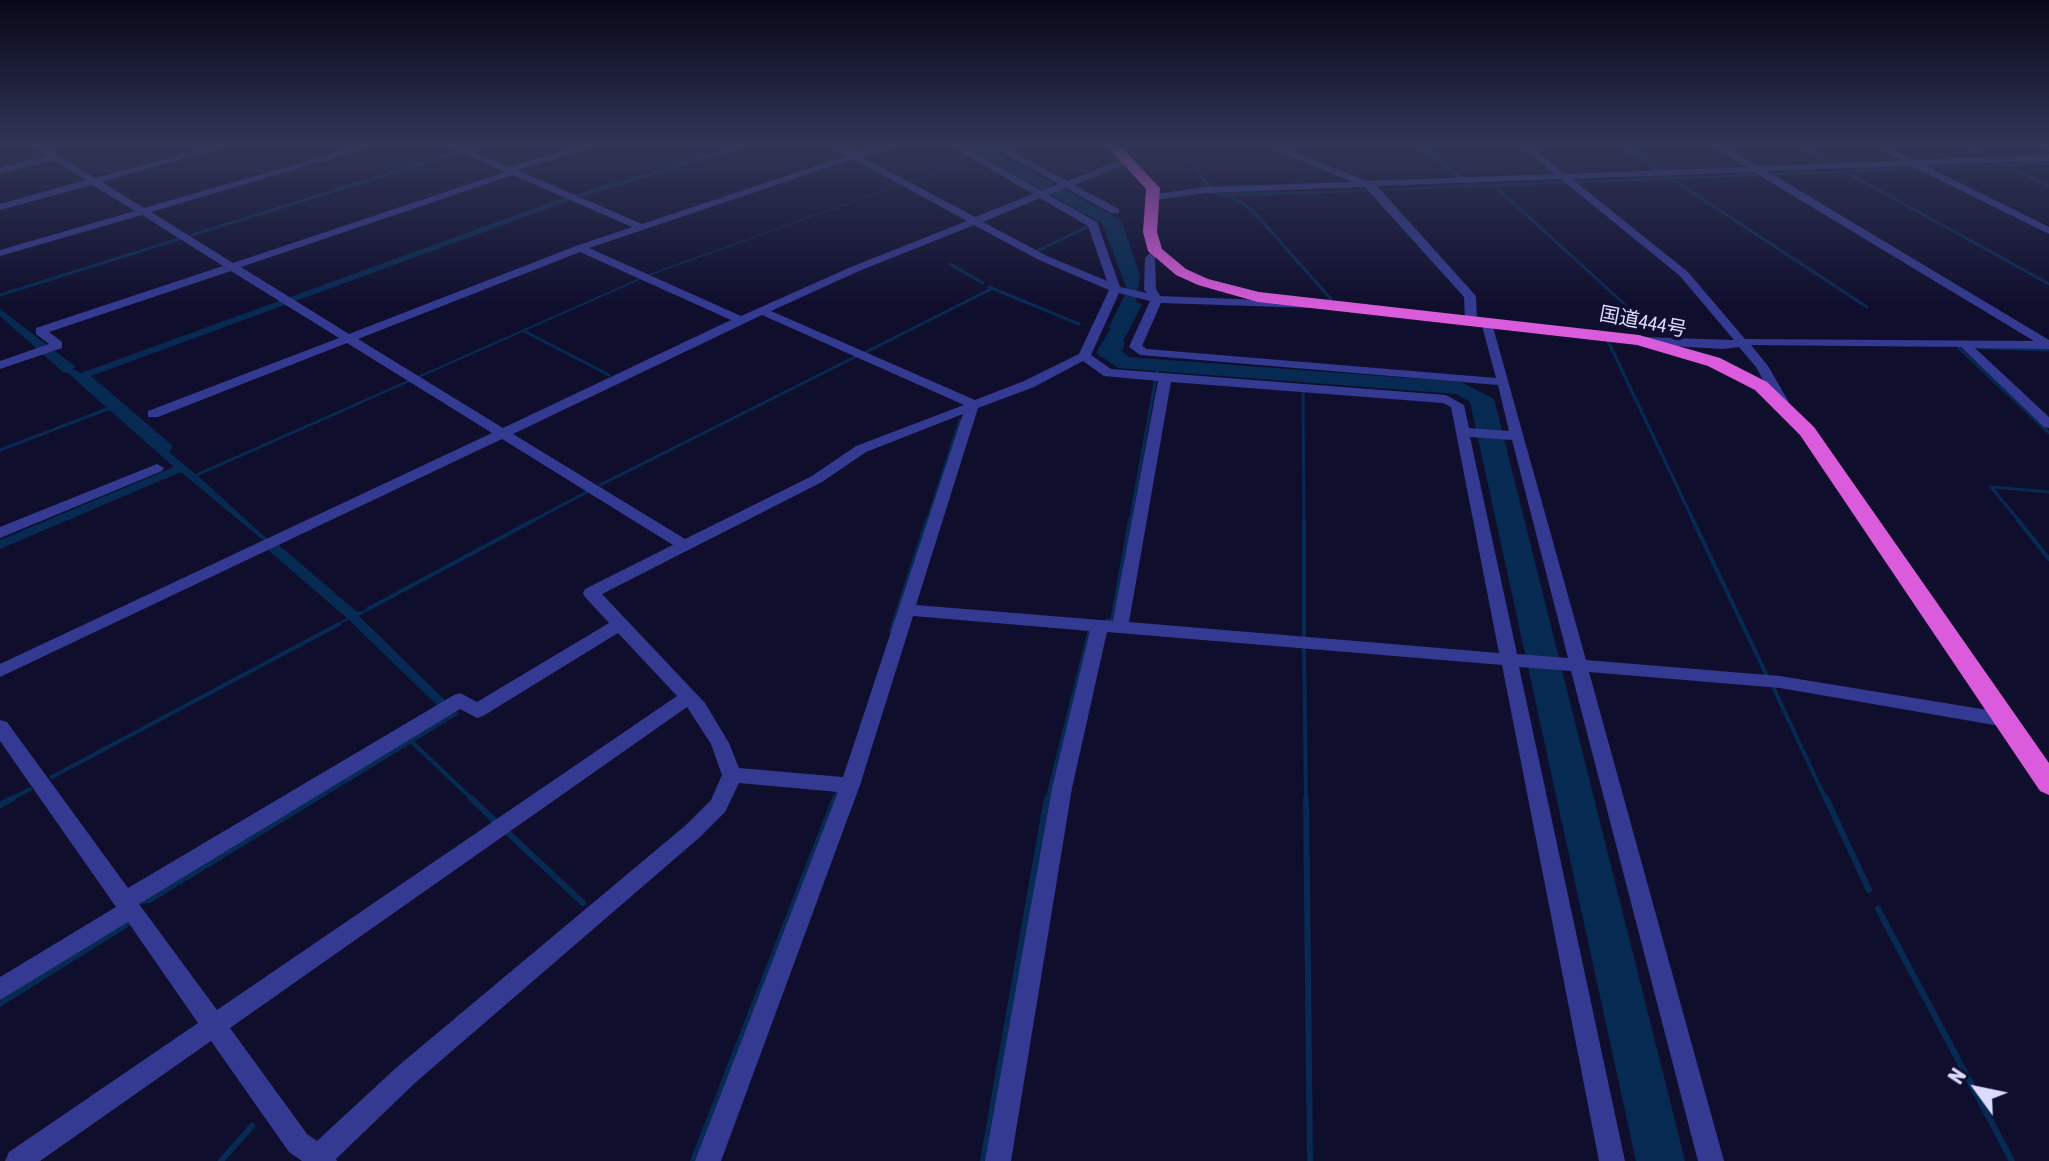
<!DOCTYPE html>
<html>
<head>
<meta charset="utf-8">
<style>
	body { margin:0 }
	#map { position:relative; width:2049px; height:1161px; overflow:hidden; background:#100e2d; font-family:"Asap Condensed",sans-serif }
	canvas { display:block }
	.north { position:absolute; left:1937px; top:1049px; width:80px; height:80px; -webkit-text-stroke:6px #100e2d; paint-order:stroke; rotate:303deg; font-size:22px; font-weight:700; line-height:32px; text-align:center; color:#dbdaff }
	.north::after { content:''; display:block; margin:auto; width:28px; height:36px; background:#dbdaff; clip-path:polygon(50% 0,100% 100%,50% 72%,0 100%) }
</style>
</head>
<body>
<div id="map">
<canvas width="2049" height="1161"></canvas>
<div class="north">N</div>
</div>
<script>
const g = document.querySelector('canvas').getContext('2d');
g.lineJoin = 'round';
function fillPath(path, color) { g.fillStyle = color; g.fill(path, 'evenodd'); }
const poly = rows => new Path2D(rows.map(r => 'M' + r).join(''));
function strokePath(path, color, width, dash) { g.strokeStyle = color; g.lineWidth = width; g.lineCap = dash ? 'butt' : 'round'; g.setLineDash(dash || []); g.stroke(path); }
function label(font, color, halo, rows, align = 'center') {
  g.font = font + ' "Asap Condensed","Noto Sans JP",sans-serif'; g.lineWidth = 7; g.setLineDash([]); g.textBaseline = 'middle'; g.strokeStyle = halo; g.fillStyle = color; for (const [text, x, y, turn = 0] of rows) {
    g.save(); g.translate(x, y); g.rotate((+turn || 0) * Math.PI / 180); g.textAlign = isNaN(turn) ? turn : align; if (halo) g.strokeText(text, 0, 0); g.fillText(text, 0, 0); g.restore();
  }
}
fillPath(poly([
	[741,145,752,145,571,200,91,376,173,446,169,452,195,474,649,274,906,182,985,158,962,145,983,145,1121,220,1140,275,1136,302,1142,304,1123,342,1125,343,1122,351,1129,357,1461,382,1494,399,1685,1161,1636,1161,1470,402,1456,394,1118,368,1096,353,1111,328,1073,323,1109,327,1124,297,1126,287,1102,223,987,159,903,184,651,275,198,476,265,537,279,545,357,612,373,608,359,616,459,714,150,903,139,904,440,708,349,620,334,626,347,618,268,550,271,547,181,472,0,549,0,540,174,467,70,375,72,374,63,372,0,316,0,309,76,367,72,369,81,373,560,199],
	[1176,145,1217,193,1380,190,1467,184,1414,145,1421,145,1476,185,1665,177,1616,145,1626,145,1673,177,2049,161,2049,165,1224,197,1213,194],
	[126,921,131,925,0,1007,0,999]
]), '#072a53');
strokePath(poly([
	[1798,145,1834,165],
	[1962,145,1991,159],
	[469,149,482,145],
	[2003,164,2049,186],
	[1846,172,2049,284],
	[1672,179,1867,307],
	[1496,187,1655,332],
	[1230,196,1251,209,1331,299],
	[192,235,459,152],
	[1039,250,1089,226],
	[950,264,983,283],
	[989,287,1079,324],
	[0,295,179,239],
	[524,331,609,375],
	[1608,341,1694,522],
	[1959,348,2049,433],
	[1979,348,2049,350],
	[864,353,993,288],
	[1303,391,1304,522],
	[0,450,110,408],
	[600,485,855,357],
	[530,522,587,492],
	[927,522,960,420],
	[1130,522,1158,366],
	[2020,522,1991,487,2049,492]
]), '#072a53', 3);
strokePath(poly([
	[1304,520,1304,637],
	[1693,520,1767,676],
	[2018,520,2049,559],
	[368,609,534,520],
	[1108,621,1112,621,1130,520],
	[891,631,927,520],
	[1304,650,1306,800],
	[1774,689,1826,800],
	[411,741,473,800],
	[52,777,339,624],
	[9,800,30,789],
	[834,800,838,791],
	[1047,800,1090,629]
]), '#072a53', 4);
strokePath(poly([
	[471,798,496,822],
	[1306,798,1310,1161],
	[1826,798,1869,890],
	[0,805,13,798],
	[506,831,583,903],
	[1878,909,2012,1161],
	[221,1161,252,1126],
	[693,1161,835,798],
	[983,1161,1047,798]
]), '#072a53', 6);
fillPath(poly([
	[31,145,41,145,95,178,216,145,230,145,102,182,144,208,363,145,377,145,151,212,233,263,505,172,446,145,458,145,509,167,587,145,601,145,517,170,642,224,846,156,829,145,840,145,855,153,887,145,902,145,862,157,975,217,1033,194,949,145,960,145,1042,191,1059,184,989,145,1000,145,1067,181,1125,158,1131,158,1131,162,1074,185,1119,209,1119,213,1111,213,1066,188,1049,195,1097,222,1120,287,1147,293,1144,289,1145,258,1155,248,1160,251,1155,258,1156,289,1160,296,1312,302,1318,305,1312,308,1161,303,1142,346,1147,349,1496,378,1481,322,1483,320,1491,320,1586,660,1780,676,2006,713,2012,715,2015,720,2012,725,2006,727,1780,688,1589,672,1724,1161,1698,1161,1571,671,1519,667,1625,1161,1599,1161,1502,665,1107,632,1072,788,1011,1161,985,1161,1052,788,1090,631,913,616,860,785,721,1161,695,1161,838,792,739,783,725,812,700,837,416,1082,336,1159,337,1161,302,1161,289,1152,211,1041,40,1161,5,1161,9,1152,198,1023,128,922,0,1000,0,977,116,907,0,741,0,720,7,722,128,888,454,695,460,693,477,702,609,623,585,597,583,593,585,589,673,545,502,439,0,677,0,664,492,433,347,343,158,417,148,417,148,411,339,338,231,271,49,332,62,342,62,348,0,369,0,361,49,344,36,334,36,328,223,266,142,215,0,256,0,250,135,211,92,185,0,210,0,204,86,180,54,160,0,174,0,168,47,156,31,145],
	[853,159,967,221,851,267,741,316,589,248,853,159],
	[513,175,632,227,576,246,349,334,241,267,513,175],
	[1040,198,1088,226,1107,281,1047,256,983,222,1040,198],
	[974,225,1039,260,1109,290,1079,354,1024,381,975,400,771,311,859,271,974,225],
	[580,252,731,320,503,428,358,339,580,252],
	[1119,293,1150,301,1129,347,1140,355,1498,385,1509,431,1469,428,1464,405,1446,395,1111,369,1091,355,1119,293],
	[762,315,964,405,856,446,812,476,685,539,513,434,762,315],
	[1083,361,1104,376,1158,381,1113,621,916,605,978,408,1034,387,1083,361],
	[1171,382,1443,403,1451,407,1499,653,1129,622,1171,382],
	[963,414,843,777,739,768,729,743,705,703,602,594,822,482,866,452,963,414],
	[1470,437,1512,440,1568,658,1517,654,1470,437],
	[618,633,677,696,217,1010,139,904,460,709,477,718,483,716,618,633],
	[687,707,711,744,722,775,711,800,686,825,398,1066,317,1141,307,1134,230,1028,687,707],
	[1264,145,1276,145,1367,181,1554,174,1520,145,1530,145,1565,174,1746,167,1712,145,1722,145,1758,166,1901,161,1872,145,1883,145,1914,160,2049,155,2049,161,1924,165,2049,227,2049,234,1911,166,1767,171,2049,340,2049,349,1975,348,2049,417,2049,428,2044,427,1961,347,1751,345,1768,366,1790,404,1783,408,1778,407,1756,367,1739,347,1722,349,1639,344,1639,338,1643,337,1734,340,1680,276,1561,179,1377,186,1476,296,1477,320,1471,324,1465,320,1464,297,1365,187,1206,193,1155,200,1150,197,1155,194,1206,187,1352,182,1264,145],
	[1754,172,2034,341,1745,339,1688,272,1572,179,1754,172],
	[2038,145,2049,145,2049,151,2039,147,2038,145],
	[157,464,164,468,162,471,0,538,0,527,157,464]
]), '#343a91');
fillPath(poly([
	[1106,145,1119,145,1160,188,1157,232,1162,249,1186,269,1208,279,1259,292,1639,335,1720,358,1767,382,1814,427,2049,763,2049,795,2040,791,1800,435,1755,390,1708,366,1637,345,1258,302,1198,285,1176,275,1148,251,1143,232,1146,189,1106,145]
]), '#da5bdb');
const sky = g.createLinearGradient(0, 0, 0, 308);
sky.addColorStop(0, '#090819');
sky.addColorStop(0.47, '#313657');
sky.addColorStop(1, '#31365700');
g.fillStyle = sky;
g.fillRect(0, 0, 2049, 308);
label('20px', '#dbdaff', '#100e2d', [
	["国道444号",1643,322,11]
]);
</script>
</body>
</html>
